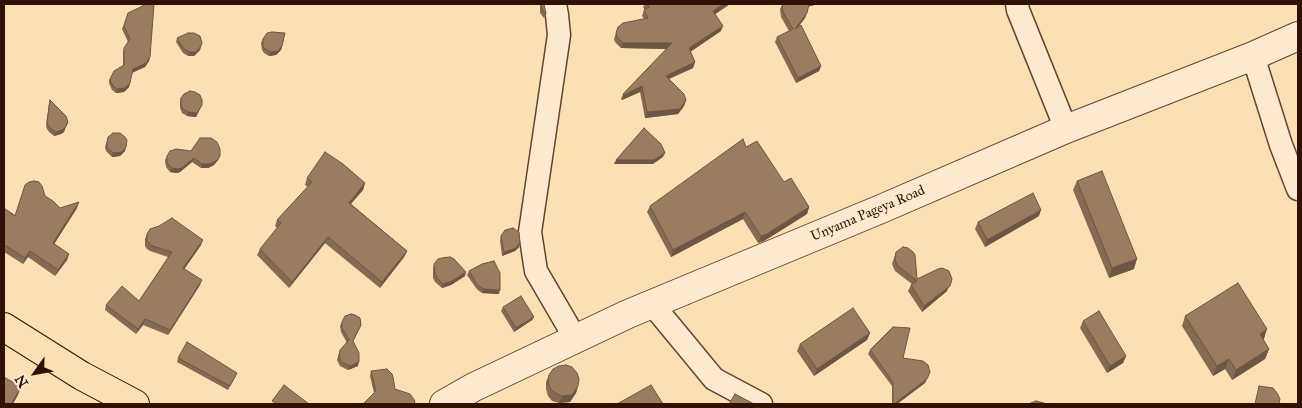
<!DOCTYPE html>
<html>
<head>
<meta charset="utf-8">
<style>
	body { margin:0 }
	#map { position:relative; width:1302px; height:408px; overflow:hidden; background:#fcdfb3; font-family:"IM FELL Great Primer",serif }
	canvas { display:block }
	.frame { position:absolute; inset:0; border:5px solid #301105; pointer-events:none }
	.north { position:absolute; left:10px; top:348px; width:50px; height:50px; -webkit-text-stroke:4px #fdeace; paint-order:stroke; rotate:238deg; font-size:14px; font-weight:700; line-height:20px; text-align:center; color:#301105 }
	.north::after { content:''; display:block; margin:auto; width:18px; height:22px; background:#301105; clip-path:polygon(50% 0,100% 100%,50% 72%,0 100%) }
</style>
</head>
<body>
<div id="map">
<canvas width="1302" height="408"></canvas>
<div class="frame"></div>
<div class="north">N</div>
</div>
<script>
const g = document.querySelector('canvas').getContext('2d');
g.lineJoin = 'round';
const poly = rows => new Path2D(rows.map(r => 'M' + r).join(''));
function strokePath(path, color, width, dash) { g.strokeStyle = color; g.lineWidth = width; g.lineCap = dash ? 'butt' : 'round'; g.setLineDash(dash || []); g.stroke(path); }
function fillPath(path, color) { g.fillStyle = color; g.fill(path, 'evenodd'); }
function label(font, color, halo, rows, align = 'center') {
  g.font = font + ' "IM FELL Great Primer",serif'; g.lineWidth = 4; g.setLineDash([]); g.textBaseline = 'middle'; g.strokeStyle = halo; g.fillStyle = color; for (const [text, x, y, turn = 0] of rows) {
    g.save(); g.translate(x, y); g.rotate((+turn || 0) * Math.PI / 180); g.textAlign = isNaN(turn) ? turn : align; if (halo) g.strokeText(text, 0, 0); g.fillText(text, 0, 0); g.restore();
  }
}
const minor = poly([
	[555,4,557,15,559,35,530,232,536,271,575,338],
	[1017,4,1018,10,1066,129],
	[1253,56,1281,145,1298,189],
	[652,304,714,379,761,404]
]);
const tertiary = poly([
	[444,404,474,387,628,314,881,209,1066,129,1253,56,1298,36]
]);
const primary = poly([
	[4,327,82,376,135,404]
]);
strokePath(minor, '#634430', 25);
strokePath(tertiary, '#634430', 30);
strokePath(primary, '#301105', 30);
strokePath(minor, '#fdeace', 22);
strokePath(tertiary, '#fdeace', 28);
strokePath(primary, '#fcdfb3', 28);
fillPath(poly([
	[540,4,544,4,546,14,544,18,540,13],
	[645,4,730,4,715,14,721,31,690,52,695,62,693,68,669,79,686,100,684,106,678,114,645,118,640,92,622,100,621,99,623,94,667,49,621,48,615,42,614,39,618,27,644,19,642,16,644,10,645,10,643,7],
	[783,4,808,7,805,18,798,27,821,66,819,71,796,83,775,42,777,37,789,31,781,17,780,9],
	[128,13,150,57,149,61,145,67,132,72,129,87,124,92,116,93,112,90,109,83,109,80,111,77,123,66,123,52,124,48,128,42,122,29],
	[177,38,201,46,200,50,194,56,188,56,183,53,176,42],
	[263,39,282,46,281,50,276,55,269,56,264,53,262,50,261,43],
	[181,98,200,109,196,117,187,116,182,113,180,108,180,102],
	[50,100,68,122,64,132,61,134,54,136,49,132,47,129,46,126,49,103],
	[108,137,125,151,120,156,112,157,106,151,105,147],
	[746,147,809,207,807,214,764,241,758,243,743,219,671,257,647,212,650,206],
	[167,156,220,156,218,160,214,165,208,168,201,168,192,162,180,172,177,173,170,172,166,167,165,160],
	[307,178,365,183,363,190,351,204,407,251,404,257,380,288,325,243,289,288,257,255,260,249,277,228,275,226,277,220,308,187,305,185],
	[1077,181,1134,269,1109,278,1073,190],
	[45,196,60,208,77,208,54,244,69,254,67,260,55,276,28,257,23,264,4,252,4,208,15,215],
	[1039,216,985,247,975,229,978,222],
	[147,234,201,245,184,269,200,285,168,335,143,325,136,334,105,310,106,305,139,301,168,257,150,251,147,249,145,246,145,239],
	[501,236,519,247,515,251,502,256,500,240],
	[896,252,917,279,947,291,922,312,908,291,911,285,912,284,895,271,892,264],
	[434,264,465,276,451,285,442,288,435,282,433,278,433,268],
	[469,271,499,294,482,293,479,291,476,288,467,275],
	[503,307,534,317,532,320,514,332,501,311],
	[1185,316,1264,339,1263,340,1269,349,1265,359,1232,380,1225,369,1213,376,1182,326],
	[1083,321,1126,356,1123,363,1107,373,1080,328],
	[342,322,361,325,353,341,358,366,348,370,340,366,337,360,340,350,347,343,341,332,340,326],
	[870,333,867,340,814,376,797,351,800,344],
	[870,350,903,358,928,376,925,383,897,404,892,404,892,386,868,354],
	[178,358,237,373,228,390,177,362],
	[371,371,395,389,374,393,370,376],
	[549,375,578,386,576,393,570,402,559,403,552,401,548,396,546,389,546,382]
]), '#846b52');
fillPath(poly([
	[724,4,730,4,711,17,713,11],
	[809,4,819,4,807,7],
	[807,13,805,18,793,34,795,29],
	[723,26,721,31,687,54,689,48],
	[623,43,672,43,670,49,621,48],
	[201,46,200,50,194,56,188,56,190,52],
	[282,46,281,50,276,55,269,56,271,52],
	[150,57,149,61,145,67,132,73,133,69],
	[695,62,693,68,664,81,666,76],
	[821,66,819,71,796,83,798,78],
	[130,83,129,87,124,92,116,93,117,89],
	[642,86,640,92,622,100,624,95],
	[686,100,684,106,678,114,645,118,647,112],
	[202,105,196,117,187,116,188,112],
	[65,128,64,132,61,134,54,136,56,132],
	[126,147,125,151,120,156,112,157,113,153],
	[665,153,663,157,653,164,614,164,616,160],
	[220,156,218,160,214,165,208,168,201,168,202,164],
	[194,158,192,162,180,172,177,173,170,172,172,168],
	[365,183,363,190,346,209,349,203],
	[79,202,77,208,51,249,53,243],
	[809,207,807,214,764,241,758,243,761,236],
	[1041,210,1039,216,985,247,987,240],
	[745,212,743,219,671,257,673,250],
	[328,237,325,243,289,288,292,282],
	[203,240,201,245,181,274,183,268],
	[520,243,519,247,515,251,502,256,504,252],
	[30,251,28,257,23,264,25,258],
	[407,251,404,257,380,288,382,282],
	[69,254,67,260,55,276,58,270],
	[1137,259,1134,269,1109,278,1112,268],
	[466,272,465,276,451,285,442,288,443,284],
	[952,279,947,291,922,312,924,306],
	[202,280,200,285,168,335,170,330],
	[484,289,500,290,499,294,482,293],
	[534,317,532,320,514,332,516,328],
	[145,319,143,325,136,334,138,329],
	[1267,329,1264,339,1256,344,1260,334],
	[870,333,867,340,814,376,817,369],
	[1269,349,1265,359,1232,380,1236,370],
	[1126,356,1123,363,1107,373,1110,366],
	[1229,359,1225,369,1213,376,1217,366],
	[359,362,358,366,348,370,350,366],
	[930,372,925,383,897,404,894,404],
	[578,386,576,393,570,402,559,403,562,396],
	[21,387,18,395,13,404,11,404]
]), '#6c5742');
const building = poly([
	[147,4,154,4,150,57,146,63,133,69,130,83,125,88,117,89,113,86,110,80,111,77,114,71,124,65,124,48,130,39,124,26,128,13,147,4],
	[541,4,544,4,546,14,542,9,541,4],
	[647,4,724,4,713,11,723,26,689,48,695,62,666,76,684,94,686,100,680,109,647,112,642,86,624,95,623,94,672,43,623,43,617,37,616,33,618,27,623,23,648,18,644,10,649,7,647,4],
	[782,4,809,4,807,13,795,29,801,25,821,66,798,78,777,37,793,29,783,12,782,4],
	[272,32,285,33,282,46,278,51,271,52,265,49,263,46,263,39,267,33,272,32],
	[188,33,194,33,200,36,202,43,201,46,196,52,190,52,184,49,177,38,188,33],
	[190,91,195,92,200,95,202,100,202,105,197,113,188,112,183,109,181,104,181,98,184,94,190,91],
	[50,100,66,116,68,122,65,128,62,130,56,132,50,128,48,125,47,122,50,100],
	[644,128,661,144,665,153,654,160,616,160,644,128],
	[113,133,120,133,125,137,127,140,126,147,122,152,113,153,107,147,107,143,108,137,113,133],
	[200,138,211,138,217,142,220,149,220,156,216,161,209,164,202,164,194,158,182,168,178,169,172,168,167,163,167,156,170,151,176,149,191,151,200,138],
	[743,139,746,147,757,141,784,182,791,178,809,207,767,234,761,236,745,212,673,250,650,206,743,139],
	[325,152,343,164,365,183,349,203,407,251,382,282,328,237,292,282,260,249,281,223,277,220,312,182,307,178,325,152],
	[1102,171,1137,259,1112,268,1077,181,1102,171],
	[34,181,39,182,42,186,45,196,53,201,60,208,79,202,53,243,69,254,58,270,30,251,25,258,5,245,4,248,4,208,15,216,25,185,29,182,34,181],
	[1033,193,1041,210,987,240,978,222,1033,193],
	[172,218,203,240,183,268,202,280,170,330,145,319,138,329,106,305,122,286,139,301,172,252,152,246,147,241,147,234,150,229,159,226,172,218],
	[513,228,519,232,520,243,516,248,504,252,501,236,505,230,513,228],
	[903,247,908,248,913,252,915,255,917,279,938,269,942,268,949,271,952,279,950,286,924,306,911,285,917,281,897,265,895,259,896,252,903,247],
	[450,257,454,259,466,272,452,281,443,284,437,278,435,274,434,264,438,259,442,258,450,257],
	[494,261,500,273,500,290,484,289,480,287,477,284,469,271,482,264,494,261],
	[1238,283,1267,329,1260,334,1269,349,1236,370,1229,359,1217,366,1185,316,1238,283],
	[521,296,534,317,516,328,503,307,521,296],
	[853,308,870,333,817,369,800,344,853,308],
	[1099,311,1126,356,1110,366,1083,321,1099,311],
	[351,314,355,315,360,318,361,325,353,341,359,353,359,362,350,366,341,362,339,356,340,350,349,340,342,328,342,322,345,316,351,314],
	[893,327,910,328,903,358,923,361,928,365,930,372,927,379,894,404,893,404,893,382,870,350,893,327],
	[187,342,237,373,230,386,178,358,187,342],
	[566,365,572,367,577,373,579,379,578,386,572,395,562,396,555,393,550,388,548,382,549,375,553,369,559,366,566,365],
	[387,369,392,374,393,377,395,389,410,394,415,401,414,404,363,404,376,391,371,371,387,369],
	[4,377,21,387,11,404,4,404,4,377],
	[284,385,309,404,277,404,272,401,284,385],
	[651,385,663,404,617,404,651,385],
	[1259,386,1273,388,1277,393,1280,399,1279,404,1255,404,1259,386],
	[735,394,754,404,729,404,735,394],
	[1036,401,1044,403,1046,404,1028,404,1036,401]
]);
fillPath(building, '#9a7c5f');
strokePath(building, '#6c5742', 1);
label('14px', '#301105', '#fdeace', [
	["Unyama Pageya Road",868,214,-23]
]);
</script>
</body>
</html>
